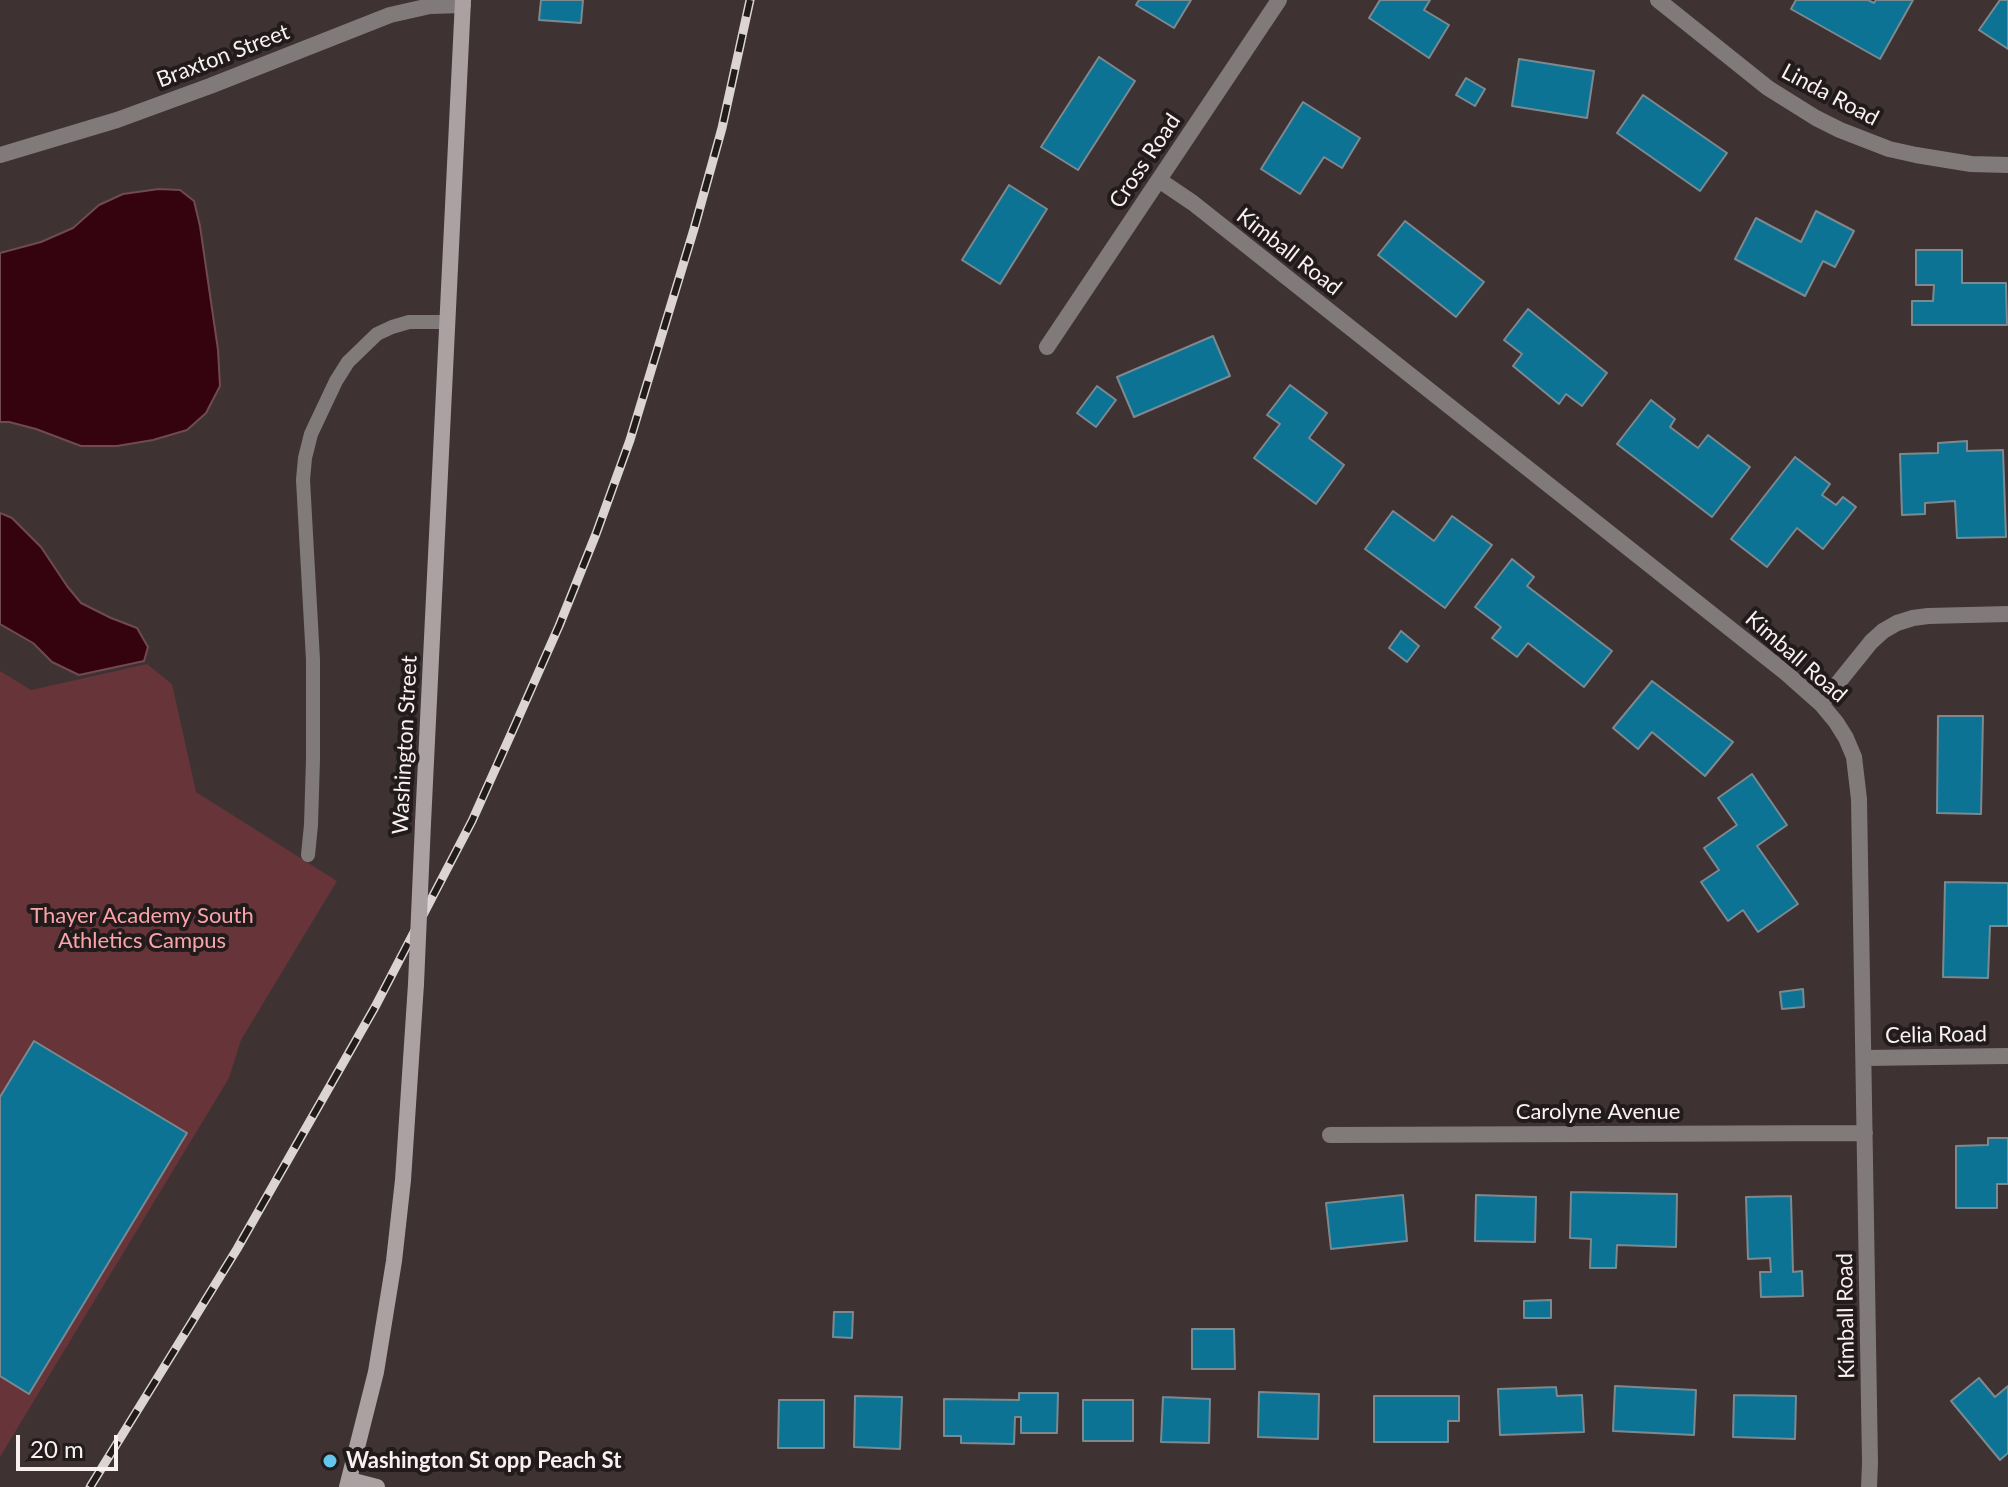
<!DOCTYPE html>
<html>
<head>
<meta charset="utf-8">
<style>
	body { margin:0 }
	#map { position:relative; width:2008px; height:1487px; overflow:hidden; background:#3e3232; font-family:Lato,sans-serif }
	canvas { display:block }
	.scale { position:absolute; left:16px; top:1435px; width:102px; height:36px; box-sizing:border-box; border:4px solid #f9f1f1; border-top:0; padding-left:10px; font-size:24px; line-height:28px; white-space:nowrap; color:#f9f1f1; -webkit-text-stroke:6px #211b1b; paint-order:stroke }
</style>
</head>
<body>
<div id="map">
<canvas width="2008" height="1487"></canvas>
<div class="scale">20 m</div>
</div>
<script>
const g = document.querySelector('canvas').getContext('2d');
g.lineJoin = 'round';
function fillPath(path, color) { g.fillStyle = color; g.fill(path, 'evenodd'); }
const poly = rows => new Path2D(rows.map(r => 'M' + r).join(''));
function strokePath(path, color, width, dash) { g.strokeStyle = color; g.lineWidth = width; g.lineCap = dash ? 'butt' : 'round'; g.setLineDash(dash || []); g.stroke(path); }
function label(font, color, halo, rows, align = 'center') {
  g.font = font + ' Lato,sans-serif'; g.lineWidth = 8; g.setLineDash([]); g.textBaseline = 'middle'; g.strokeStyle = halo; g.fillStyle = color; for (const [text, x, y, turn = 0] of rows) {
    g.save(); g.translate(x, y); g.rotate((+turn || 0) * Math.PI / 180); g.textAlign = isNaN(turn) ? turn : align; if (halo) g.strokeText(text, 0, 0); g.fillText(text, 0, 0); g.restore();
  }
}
fillPath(poly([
	[147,664,172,684,196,792,337,881,241,1040,229,1078,0,1457,0,671,31,690]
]), '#663439');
const water = poly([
	[159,189,180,190,194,201,200,226,218,350,220,386,206,413,187,430,153,440,117,446,81,446,36,429,9,422,0,422,0,253,41,242,73,228,99,205,123,194,159,189],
	[0,513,12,518,41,547,67,586,81,603,111,618,137,628,148,647,144,661,79,675,52,662,33,643,0,624,0,513]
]);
fillPath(water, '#35030d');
strokePath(water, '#704a51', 2);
const building = poly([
	[541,0,583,0,581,23,539,20,541,0],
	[1139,0,1191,0,1174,28,1136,5,1139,0],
	[1380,0,1430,0,1424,10,1449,25,1429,58,1369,18,1380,0],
	[1796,0,1868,0,1874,3,1876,0,1913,0,1880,59,1791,9,1796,0],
	[2000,0,2008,0,2008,49,1979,30,2000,0],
	[1099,57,1135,81,1078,170,1041,147,1099,57],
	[1519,59,1594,71,1587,118,1512,106,1519,59],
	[1466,78,1485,89,1475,106,1456,95,1466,78],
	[1643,95,1727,153,1700,191,1617,133,1643,95],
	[1303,102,1360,138,1342,168,1324,157,1300,194,1261,169,1303,102],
	[1009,185,1047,209,1000,284,962,260,1009,185],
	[1816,211,1854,231,1835,267,1823,261,1805,296,1735,259,1756,218,1801,242,1816,211],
	[1405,221,1484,282,1456,317,1378,255,1405,221],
	[1916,250,1962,250,1962,283,2006,283,2007,325,1912,325,1912,301,1933,301,1934,285,1916,285,1916,250],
	[1528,309,1607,373,1582,406,1566,394,1559,404,1513,366,1522,354,1504,340,1528,309],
	[1213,336,1230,376,1134,417,1117,377,1213,336],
	[1290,385,1327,413,1309,438,1344,465,1316,504,1254,458,1280,424,1267,415,1290,385],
	[1097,386,1116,400,1096,427,1077,413,1097,386],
	[1651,400,1675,419,1670,427,1698,448,1708,435,1750,467,1712,517,1617,444,1651,400],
	[1967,441,1967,451,2003,450,2006,537,1957,538,1955,501,1925,503,1925,514,1902,515,1900,454,1938,453,1938,443,1967,441],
	[1795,457,1830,484,1822,495,1836,505,1843,497,1856,507,1823,549,1797,528,1767,567,1731,539,1795,457],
	[1393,511,1434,541,1452,516,1492,545,1445,608,1365,549,1393,511],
	[1512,559,1534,577,1527,586,1612,651,1584,687,1528,643,1517,657,1492,638,1501,627,1475,607,1512,559],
	[1401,631,1419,646,1407,662,1389,648,1401,631],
	[1652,681,1733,742,1705,776,1652,732,1638,749,1613,728,1652,681],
	[1938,716,1983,716,1981,814,1937,813,1938,716],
	[1752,774,1787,825,1757,846,1798,904,1758,932,1743,910,1728,921,1701,882,1719,870,1704,848,1737,825,1718,798,1752,774],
	[1945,882,2008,883,2008,926,1990,926,1988,978,1943,977,1945,882],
	[1803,989,1804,1007,1782,1009,1780,992,1803,989],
	[34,1041,187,1133,29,1394,0,1376,0,1097,34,1041],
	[1988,1138,2008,1138,2008,1184,1997,1184,1997,1208,1956,1208,1956,1146,1988,1145,1988,1138],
	[1571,1192,1677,1194,1676,1247,1617,1245,1616,1268,1590,1268,1591,1239,1570,1238,1571,1192],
	[1403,1195,1407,1241,1331,1249,1326,1203,1403,1195],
	[1476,1195,1536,1197,1535,1242,1475,1241,1476,1195],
	[1791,1196,1793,1272,1802,1271,1803,1296,1761,1297,1760,1272,1771,1272,1770,1258,1748,1259,1746,1197,1791,1196],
	[1551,1300,1551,1318,1524,1318,1524,1301,1551,1300],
	[834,1312,853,1312,852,1338,833,1337,834,1312],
	[1192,1329,1234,1329,1235,1369,1192,1369,1192,1329],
	[1979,1378,1995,1397,2008,1386,2008,1453,2000,1460,1951,1401,1979,1378],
	[1615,1386,1696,1390,1694,1435,1613,1431,1615,1386],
	[1556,1387,1557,1396,1582,1395,1584,1432,1500,1435,1498,1389,1556,1387],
	[1259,1392,1319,1394,1318,1439,1258,1437,1259,1392],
	[1019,1393,1058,1393,1057,1433,1021,1433,1021,1417,1015,1417,1014,1444,961,1443,961,1436,944,1436,944,1399,1019,1400,1019,1393],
	[1734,1395,1796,1396,1795,1439,1733,1437,1734,1395],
	[855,1396,902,1397,900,1449,854,1447,855,1396],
	[1374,1396,1459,1396,1459,1421,1448,1421,1448,1442,1374,1442,1374,1396],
	[1163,1397,1210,1399,1209,1443,1161,1442,1163,1397],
	[779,1400,824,1400,824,1448,778,1448,779,1400],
	[1083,1400,1133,1400,1133,1441,1083,1441,1083,1400]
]);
fillPath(building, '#0c7395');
strokePath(building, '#7c898f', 2);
strokePath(poly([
	[308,855,311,825,313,759,313,660,303,480,305,458,311,434,336,381,348,362,377,334,392,327,409,322,447,322]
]), '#817a7b', 14);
strokePath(poly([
	[1658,0,1768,88,1816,118,1840,130,1889,149,1916,155,1971,164,2008,165],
	[0,155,117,120,210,86,390,15,430,6,463,5],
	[1159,180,1193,203,1786,673,1821,704,1836,722,1846,738,1854,757,1859,799,1870,1463,1869,1487],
	[1047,347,1279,0],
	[1821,704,1871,642,1883,631,1897,623,1913,618,1928,616,2008,614],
	[1864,1058,2008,1056],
	[1330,1135,1865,1133]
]), '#817a7b', 16);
strokePath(poly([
	[423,823,463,0],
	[350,1480,377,1487],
	[347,1487,376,1372,394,1261,403,1180,416,984]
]), '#aba1a2', 16);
const rail = poly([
	[90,1487,237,1249,375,1007,472,821,516,723,559,626,596,534,630,440,694,229,722,128,750,0]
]);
strokePath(rail, '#dcd3d3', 9);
strokePath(rail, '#211b1b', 6, [18]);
strokePath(poly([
	[416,984,423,823]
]), '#aba1a2', 16);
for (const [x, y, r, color] of [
	[330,1461,8,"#64c5ee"]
]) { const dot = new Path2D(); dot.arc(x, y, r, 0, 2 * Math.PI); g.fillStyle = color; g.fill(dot); strokePath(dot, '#211b1b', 3); }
label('22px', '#f9f1f1', '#211b1b', [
	["Braxton Street",223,56,-21],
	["Linda Road",1830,95,28],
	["Cross Road",1145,161,-56],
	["Kimball Road",1289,252,38],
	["Kimball Road",1796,657,41],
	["Washington Street",405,745,-87],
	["Celia Road",1936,1035,-1],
	["Carolyne Avenue",1598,1112],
	["Kimball Road",1846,1316,-91]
]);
label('22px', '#faa4aa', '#211b1b', [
	["Thayer Academy South",142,916],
	["Athletics Campus",142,941]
]);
label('bold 22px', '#f9f1f1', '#211b1b', [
	["Washington St opp Peach St",346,1461]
], 'left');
</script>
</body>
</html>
